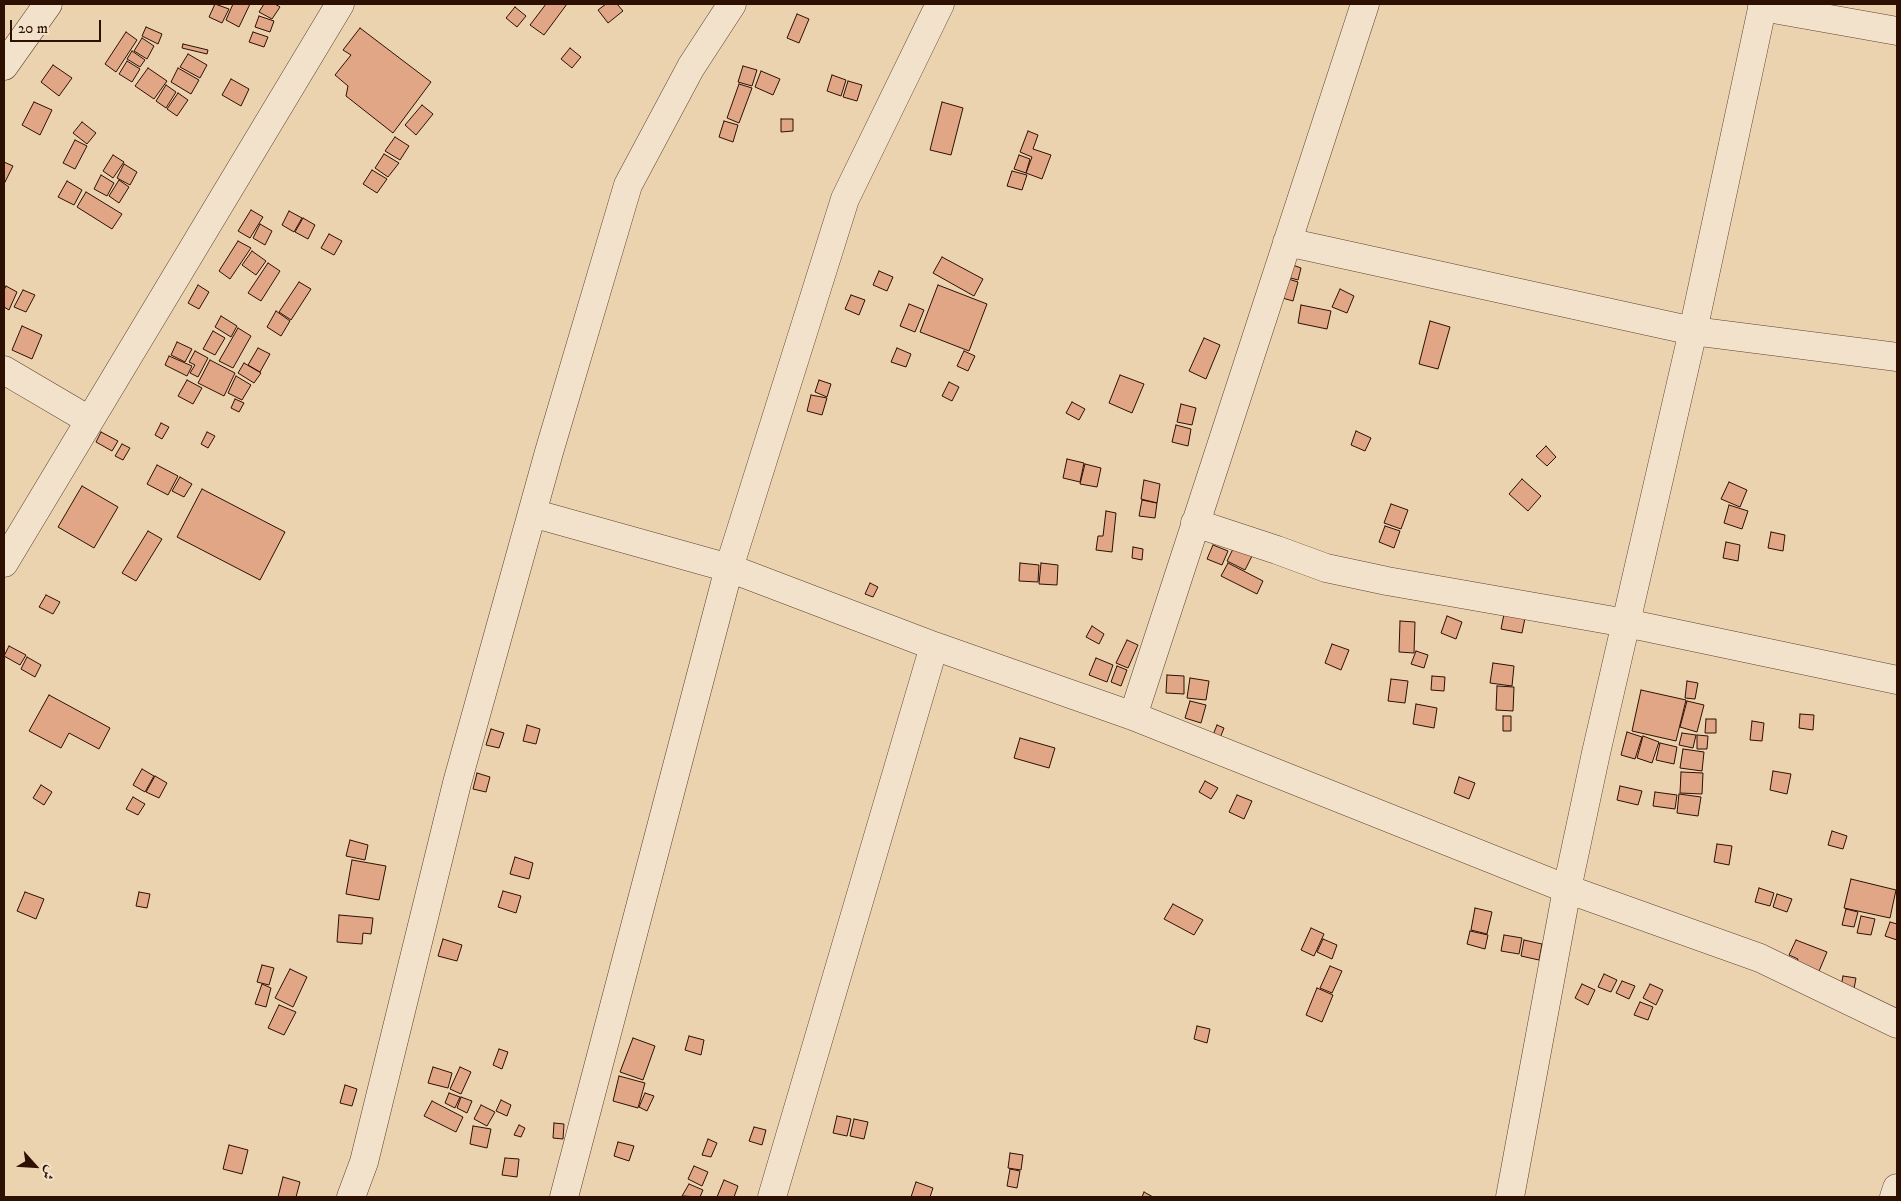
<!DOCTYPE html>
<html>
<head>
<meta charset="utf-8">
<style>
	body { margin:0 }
	#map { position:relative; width:1901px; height:1201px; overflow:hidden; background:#ebd3af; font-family:"IM FELL DW Pica",Amiri,serif }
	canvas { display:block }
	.frame { position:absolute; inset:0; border:5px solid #2e1003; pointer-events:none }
	.north { position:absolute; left:10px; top:1141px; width:50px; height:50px; -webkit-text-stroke:4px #f2e2cb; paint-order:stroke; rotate:116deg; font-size:14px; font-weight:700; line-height:20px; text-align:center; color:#2e1003 }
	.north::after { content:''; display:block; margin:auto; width:18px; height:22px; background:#2e1003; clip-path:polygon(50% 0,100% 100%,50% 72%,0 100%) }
	.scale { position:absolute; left:10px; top:20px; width:91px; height:22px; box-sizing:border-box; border:2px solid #2e1003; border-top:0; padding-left:6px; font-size:15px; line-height:18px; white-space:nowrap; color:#2e1003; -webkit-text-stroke:4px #f2e2cb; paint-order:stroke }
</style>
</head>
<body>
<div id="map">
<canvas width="1901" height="1201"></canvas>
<div class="frame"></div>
<div class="north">ش</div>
<div class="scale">20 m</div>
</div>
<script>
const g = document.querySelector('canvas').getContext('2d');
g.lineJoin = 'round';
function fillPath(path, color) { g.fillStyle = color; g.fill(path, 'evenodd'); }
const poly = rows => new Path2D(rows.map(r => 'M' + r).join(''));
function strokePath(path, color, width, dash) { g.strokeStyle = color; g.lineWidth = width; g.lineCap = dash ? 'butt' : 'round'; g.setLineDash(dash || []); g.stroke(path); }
const building = poly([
	[215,4,229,9,222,23,209,17,215,4],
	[233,4,250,4,239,27,226,20,233,4],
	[264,4,275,4,280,7,272,19,259,12,264,4],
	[546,4,567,4,544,35,530,25,546,4],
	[606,4,617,4,623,11,608,23,598,10,606,4],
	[515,7,526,16,517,27,506,18,515,7],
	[797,14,809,19,799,43,787,38,797,14],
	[259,16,274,21,270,32,255,27,259,16],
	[146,27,162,34,158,44,142,36,146,27],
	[360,28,431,82,393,133,346,96,348,86,335,75,351,55,343,50,360,28],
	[126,32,137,40,116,72,105,64,126,32],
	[253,32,268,37,264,47,249,42,253,32],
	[142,38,154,46,147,59,134,51,142,38],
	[183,44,208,50,207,54,182,48,183,44],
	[570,48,581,57,572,68,561,59,570,48],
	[132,51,145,60,140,67,127,59,132,51],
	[188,54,207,65,200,78,180,67,188,54],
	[127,61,140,69,132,82,119,74,127,61],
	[53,65,72,78,59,96,41,82,53,65],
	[743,66,757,70,752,86,738,82,743,66],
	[148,68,167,81,154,99,135,86,148,68],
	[178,68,199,80,191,94,171,82,178,68],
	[761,71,780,79,773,95,755,87,761,71],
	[832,75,846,80,841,96,827,91,832,75],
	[231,79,249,89,241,106,222,95,231,79],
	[848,81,862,85,857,101,843,97,848,81],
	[739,84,752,88,739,123,727,118,739,84],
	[166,85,176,92,166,108,156,101,166,85],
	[178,93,188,100,177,116,167,109,178,93],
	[34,102,52,110,40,135,22,125,34,102],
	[942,102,963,108,951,155,930,150,942,102],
	[422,105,433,114,416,135,405,125,422,105],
	[781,119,793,119,793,131,781,132,781,119],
	[724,121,738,125,733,142,719,137,724,121],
	[82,122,96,133,87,144,73,133,82,122],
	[1028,131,1038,135,1033,149,1051,155,1042,179,1026,173,1032,157,1020,152,1028,131],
	[395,137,409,146,400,160,385,151,395,137],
	[75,140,87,146,75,169,63,163,75,140],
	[384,154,399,163,388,177,375,168,384,154],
	[113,155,124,162,113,178,103,171,113,155],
	[1019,155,1030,159,1026,173,1014,169,1019,155],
	[4,162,13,166,4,184,4,162],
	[124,164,137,172,130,185,117,178,124,164],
	[372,170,387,179,377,193,363,184,372,170],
	[1012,171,1027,175,1022,190,1007,186,1012,171],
	[101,175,114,183,107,196,94,189,101,175],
	[119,180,129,187,119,203,109,196,119,180],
	[67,181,82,190,74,205,58,197,67,181],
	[86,192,122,214,112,229,77,207,86,192],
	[251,210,263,217,250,238,238,231,251,210],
	[289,211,302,218,294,232,282,225,289,211],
	[303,218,315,225,308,239,295,232,303,218],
	[260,224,272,231,265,245,253,238,260,224],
	[329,234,342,241,334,255,321,248,329,234],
	[238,241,251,248,230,279,219,271,238,241],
	[252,251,266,261,256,275,242,265,252,251],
	[942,257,983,279,974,296,933,273,942,257],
	[268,263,280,271,261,301,248,293,268,263],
	[1290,264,1301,268,1298,280,1287,277,1290,264],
	[879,271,893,277,887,291,873,285,879,271],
	[1285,278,1298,282,1293,301,1279,297,1285,278],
	[299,282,311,289,291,320,279,312,299,282],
	[198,285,209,292,199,309,188,303,198,285],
	[938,285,987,304,969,351,920,332,938,285],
	[6,286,17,292,9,310,4,307,4,290,6,286],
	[1340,289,1354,296,1347,313,1332,307,1340,289],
	[23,290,35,295,26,312,14,307,23,290],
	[851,295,865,300,859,315,845,309,851,295],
	[909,304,924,310,915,332,900,326,909,304],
	[1301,305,1331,311,1327,329,1298,323,1301,305],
	[276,311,290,321,281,336,267,327,276,311],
	[221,316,237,326,231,337,215,327,221,316],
	[1430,321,1450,327,1438,369,1419,364,1430,321],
	[22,326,42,335,32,359,12,350,22,326],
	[238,328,251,336,233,368,219,361,238,328],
	[213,331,225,338,215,355,203,349,213,331],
	[1204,338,1220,345,1206,379,1189,371,1204,338],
	[177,342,192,349,185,362,171,355,177,342],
	[258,348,270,354,260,372,248,365,258,348],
	[897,348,911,354,906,367,891,362,897,348],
	[195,351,208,358,198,377,190,373,195,365,189,362,195,351],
	[964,351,975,356,968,371,957,366,964,351],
	[169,356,192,366,187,376,165,365,169,356],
	[210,360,235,373,224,396,198,383,210,360],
	[244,363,261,373,254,383,238,373,244,363],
	[1120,375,1144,384,1132,413,1109,403,1120,375],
	[236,376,251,385,242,400,228,393,236,376],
	[187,380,202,388,193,404,178,396,187,380],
	[819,380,831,384,827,397,815,392,819,380],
	[949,382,959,387,952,401,942,396,949,382],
	[811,395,827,398,822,415,807,411,811,395],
	[235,399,244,403,239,412,231,408,235,399],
	[1072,402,1085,409,1079,420,1066,413,1072,402],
	[1181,404,1196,408,1192,425,1177,422,1181,404],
	[161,423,169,427,162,439,155,435,161,423],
	[1176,425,1191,429,1188,446,1172,442,1176,425],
	[1356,431,1371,438,1365,451,1351,445,1356,431],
	[101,432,118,441,112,451,96,442,101,432],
	[207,432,215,436,208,448,201,444,207,432],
	[122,444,130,448,123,460,115,456,122,444],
	[1546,446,1556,457,1547,466,1536,456,1546,446],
	[1067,459,1084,463,1080,482,1063,478,1067,459],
	[1085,464,1101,468,1097,487,1080,484,1085,464],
	[157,465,178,476,168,495,147,484,157,465],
	[180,477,192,484,184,497,172,491,180,477],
	[1522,479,1541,496,1528,511,1509,494,1522,479],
	[1144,480,1160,484,1157,503,1141,499,1144,480],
	[1729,482,1747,490,1740,507,1721,499,1729,482],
	[82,486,118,507,94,548,58,527,82,486],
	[202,489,285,532,260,580,177,537,202,489],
	[1142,500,1157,503,1155,518,1139,516,1142,500],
	[1391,504,1408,510,1401,529,1384,523,1391,504],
	[1729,505,1748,511,1742,529,1724,523,1729,505],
	[1106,511,1116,513,1112,552,1096,550,1098,536,1103,536,1106,511],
	[1385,526,1400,531,1394,548,1379,542,1385,526],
	[148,531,162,539,136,581,122,573,148,531],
	[1771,532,1785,535,1783,551,1768,548,1771,532],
	[1726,542,1740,545,1738,561,1723,558,1726,542],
	[1213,545,1228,551,1222,565,1207,559,1213,545],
	[1235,545,1253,554,1245,570,1227,561,1235,545],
	[1133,547,1143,549,1142,560,1132,558,1133,547],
	[1020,563,1039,565,1038,582,1019,581,1020,563],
	[1041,563,1058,565,1057,585,1039,584,1041,563],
	[1228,563,1263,581,1257,594,1221,576,1228,563],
	[870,583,878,587,873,597,865,594,870,583],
	[46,595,60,602,53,614,39,607,46,595],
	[1505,609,1526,613,1522,633,1501,629,1505,609],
	[1447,616,1462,622,1456,639,1441,633,1447,616],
	[1400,621,1415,622,1414,653,1399,652,1400,621],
	[1092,626,1104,634,1099,644,1086,637,1092,626],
	[1127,640,1138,645,1128,668,1116,663,1127,640],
	[1332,644,1349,650,1341,670,1325,663,1332,644],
	[9,646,26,655,20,665,4,656,9,646],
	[1416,651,1428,655,1424,668,1411,664,1416,651],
	[27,657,41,665,35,677,21,669,27,657],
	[1096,658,1113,665,1107,682,1089,675,1096,658],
	[1493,663,1514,666,1512,686,1490,683,1493,663],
	[1117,666,1127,670,1121,686,1111,682,1117,666],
	[1167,675,1184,676,1184,694,1166,693,1167,675],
	[1432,676,1445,677,1444,691,1431,690,1432,676],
	[1190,678,1209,681,1206,700,1187,698,1190,678],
	[1391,679,1408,681,1405,703,1388,701,1391,679],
	[1687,681,1698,683,1695,699,1685,698,1687,681],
	[1497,686,1514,687,1513,711,1496,710,1497,686],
	[1641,690,1686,700,1676,741,1632,731,1641,690],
	[49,695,110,728,99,749,69,733,61,748,29,731,49,695],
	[1190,701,1206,705,1201,723,1185,718,1190,701],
	[1687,701,1704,705,1697,732,1680,727,1687,701],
	[1416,704,1437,708,1434,728,1413,724,1416,704],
	[1800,714,1814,715,1813,730,1799,728,1800,714],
	[1503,716,1511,716,1511,731,1503,731,1503,716],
	[1706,719,1716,719,1716,733,1705,733,1706,719],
	[1752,721,1764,723,1762,741,1750,740,1752,721],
	[527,725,540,729,536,744,523,741,527,725],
	[1217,725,1224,728,1220,738,1213,735,1217,725],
	[491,729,504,733,499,748,486,745,491,729],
	[1627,732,1642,737,1635,759,1621,755,1627,732],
	[1682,733,1696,735,1693,748,1679,745,1682,733],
	[1697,735,1708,736,1707,749,1697,749,1697,735],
	[1643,736,1659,742,1652,763,1637,758,1643,736],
	[1020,738,1055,748,1049,768,1014,758,1020,738],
	[1660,743,1677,747,1674,764,1656,760,1660,743],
	[1683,749,1704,752,1702,771,1680,768,1683,749],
	[142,769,154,776,145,792,133,785,142,769],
	[1773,771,1791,774,1787,794,1770,790,1773,771],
	[1681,772,1703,773,1702,794,1680,793,1681,772],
	[477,773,490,777,486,792,473,789,477,773],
	[155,776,167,783,159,798,146,792,155,776],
	[1459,777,1475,783,1469,799,1454,793,1459,777],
	[1205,781,1218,788,1211,799,1199,792,1205,781],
	[41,785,52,792,44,805,33,798,41,785],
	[1620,786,1642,791,1638,805,1617,800,1620,786],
	[1655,792,1677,795,1675,809,1653,806,1655,792],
	[1679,794,1701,797,1698,816,1677,813,1679,794],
	[1237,795,1252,801,1244,819,1229,812,1237,795],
	[133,797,145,804,138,815,126,809,133,797],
	[1832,831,1847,836,1843,849,1828,845,1832,831],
	[350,840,368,845,365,860,346,856,350,840],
	[1717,844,1732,846,1729,865,1714,862,1717,844],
	[515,857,533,863,529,879,510,874,515,857],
	[352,860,386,866,379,900,346,894,352,860],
	[1851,879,1896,890,1890,918,1844,908,1851,879],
	[1759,888,1774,893,1770,906,1755,902,1759,888],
	[503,891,521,896,516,913,498,907,503,891],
	[25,892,44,899,36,919,17,911,25,892],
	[139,892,150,894,147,908,136,906,139,892],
	[1777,894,1792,899,1787,912,1773,907,1777,894],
	[1173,904,1203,920,1194,935,1164,919,1173,904],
	[1475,908,1492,912,1487,934,1471,930,1475,908],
	[1846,909,1858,912,1854,927,1842,925,1846,909],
	[339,915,373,918,371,934,363,933,362,944,337,942,339,915],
	[1861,916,1875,919,1871,935,1857,933,1861,916],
	[1890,922,1897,924,1897,940,1885,936,1890,922],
	[1311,928,1324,934,1314,956,1301,950,1311,928],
	[1470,931,1488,935,1485,949,1467,944,1470,931],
	[1504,935,1522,938,1519,954,1501,951,1504,935],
	[443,939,462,945,457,961,438,956,443,939],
	[1323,939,1337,945,1332,959,1317,952,1323,939],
	[1524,940,1542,944,1539,960,1521,956,1524,940],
	[1796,940,1827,952,1817,976,1795,966,1798,959,1789,955,1796,940],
	[262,965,274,968,269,985,257,982,262,965],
	[1330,966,1342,971,1332,993,1320,988,1330,966],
	[290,969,307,977,293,1007,275,998,290,969],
	[1604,974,1617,980,1611,992,1598,987,1604,974],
	[1843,976,1856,978,1853,994,1840,992,1843,976],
	[1622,981,1635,986,1629,999,1616,993,1622,981],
	[262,984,271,988,266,1007,255,1004,262,984],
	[1582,984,1595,990,1588,1005,1575,998,1582,984],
	[1650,984,1663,990,1656,1005,1643,998,1650,984],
	[1317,988,1333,995,1322,1022,1306,1015,1317,988],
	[1640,1002,1653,1007,1648,1020,1634,1015,1640,1002],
	[279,1005,296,1012,284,1035,268,1028,279,1005],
	[1197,1026,1210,1029,1207,1043,1194,1039,1197,1026],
	[689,1036,704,1040,701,1055,685,1050,689,1036],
	[633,1038,655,1046,643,1080,620,1072,633,1038],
	[499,1049,508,1052,502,1069,493,1065,499,1049],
	[433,1067,452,1073,448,1088,428,1083,433,1067],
	[460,1067,471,1072,461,1094,450,1089,460,1067],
	[619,1076,645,1083,638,1108,613,1101,619,1076],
	[345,1085,357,1089,352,1106,340,1103,345,1085],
	[449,1093,460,1097,455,1108,445,1103,449,1093],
	[645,1093,654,1096,647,1111,639,1107,645,1093],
	[461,1097,472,1101,467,1113,457,1108,461,1097],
	[501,1100,511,1105,507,1116,496,1111,501,1100],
	[432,1101,463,1117,456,1132,424,1116,432,1101],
	[481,1105,495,1112,487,1126,474,1119,481,1105],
	[837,1116,851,1119,847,1136,833,1133,837,1116],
	[854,1119,868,1122,864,1139,850,1136,854,1119],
	[554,1123,564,1124,563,1139,553,1138,554,1123],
	[519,1125,525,1128,521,1137,514,1135,519,1125],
	[473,1126,491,1129,487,1148,470,1144,473,1126],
	[754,1127,766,1130,762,1145,749,1141,754,1127],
	[708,1139,717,1143,711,1157,702,1155,708,1139],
	[618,1142,634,1146,629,1161,614,1156,618,1142],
	[229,1145,248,1150,242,1174,223,1169,229,1145],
	[1010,1153,1023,1155,1021,1170,1008,1168,1010,1153],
	[505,1158,519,1159,517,1177,502,1175,505,1158],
	[694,1166,708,1172,702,1186,688,1179,694,1166],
	[1010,1169,1020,1171,1017,1188,1007,1186,1010,1169],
	[283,1177,300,1182,296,1197,278,1197,283,1177],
	[724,1180,738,1186,734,1197,717,1197,724,1180],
	[916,1182,933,1188,930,1197,911,1197,916,1182],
	[689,1184,703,1190,700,1197,682,1196,689,1184],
	[1144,1192,1153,1197,1142,1197,1144,1192]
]);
fillPath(building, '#e0a685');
strokePath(building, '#2e1003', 1);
const street = poly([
	[1762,7,1897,31],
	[4,66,48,4],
	[1287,242,1693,331,1897,357],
	[4,370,89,420],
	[532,513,729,568,934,646,1133,716,1567,889,1760,958,1897,1024],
	[1195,523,1277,550,1326,568,1387,581,1626,623,1897,680],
	[4,563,340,4],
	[1133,716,1365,4],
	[351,1197,364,1162,457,783,549,452,628,185,691,67,732,4],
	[564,1197,729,568,845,199,940,4],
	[772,1197,934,646],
	[1510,1197,1567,889,1596,753,1693,331,1763,4],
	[1894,1197,1897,1188]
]);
strokePath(street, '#5d412e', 29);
strokePath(street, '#f2e2cb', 28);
</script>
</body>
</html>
